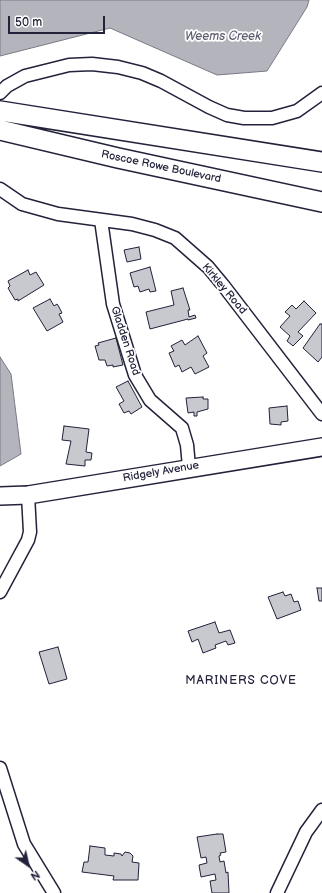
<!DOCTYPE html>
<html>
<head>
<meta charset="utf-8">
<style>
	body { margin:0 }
	#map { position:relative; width:322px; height:893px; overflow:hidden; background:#fff; font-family:"Balsamiq Sans",sans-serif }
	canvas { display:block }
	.north { position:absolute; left:8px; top:845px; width:40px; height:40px; -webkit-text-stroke:3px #fff; paint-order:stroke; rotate:146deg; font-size:11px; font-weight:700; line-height:16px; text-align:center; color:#22223b }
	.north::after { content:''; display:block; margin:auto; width:14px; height:18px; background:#22223b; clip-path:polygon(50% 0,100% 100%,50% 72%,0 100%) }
	.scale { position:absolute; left:8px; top:16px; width:97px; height:18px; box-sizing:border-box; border:2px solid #22223b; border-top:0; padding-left:5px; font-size:12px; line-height:14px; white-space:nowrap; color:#22223b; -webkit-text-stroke:3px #fff; paint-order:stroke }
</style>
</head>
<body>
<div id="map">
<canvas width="322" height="893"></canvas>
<div class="north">N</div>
<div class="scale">50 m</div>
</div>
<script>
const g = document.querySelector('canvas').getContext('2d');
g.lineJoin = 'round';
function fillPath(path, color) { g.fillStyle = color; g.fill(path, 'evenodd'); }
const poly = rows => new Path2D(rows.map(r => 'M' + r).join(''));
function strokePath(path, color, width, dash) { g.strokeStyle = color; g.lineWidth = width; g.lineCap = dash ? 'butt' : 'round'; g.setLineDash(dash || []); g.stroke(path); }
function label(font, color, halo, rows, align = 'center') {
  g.font = font + ' "Balsamiq Sans",sans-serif'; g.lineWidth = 3.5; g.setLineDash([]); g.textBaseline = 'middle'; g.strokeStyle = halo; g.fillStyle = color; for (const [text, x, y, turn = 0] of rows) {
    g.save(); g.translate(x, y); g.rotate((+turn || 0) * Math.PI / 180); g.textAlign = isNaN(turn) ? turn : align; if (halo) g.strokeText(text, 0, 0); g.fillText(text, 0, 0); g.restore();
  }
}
const water = poly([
	[0,0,309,0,307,7,267,71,217,75,110,28,0,56,0,0],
	[0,357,11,374,21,454,0,466,0,357]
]);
fillPath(water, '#b4b4bc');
strokePath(water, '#7a7a88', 1);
const building = poly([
	[139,247,141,259,127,262,124,250,139,247],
	[150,267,156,291,150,292,149,289,140,292,138,286,134,287,130,273,150,267],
	[28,270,30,275,36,272,44,285,18,301,18,299,15,300,8,288,10,286,8,281,28,270],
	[183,288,190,310,188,310,189,317,195,315,196,318,188,320,188,319,150,329,146,312,174,305,171,291,183,288],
	[50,299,54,306,57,304,59,307,62,313,59,314,63,322,47,331,33,308,50,299],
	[304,301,316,313,298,332,303,336,293,346,287,341,290,336,280,327,290,316,285,312,292,305,296,309,304,301],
	[320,324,322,324,322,357,318,362,303,348,320,324],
	[198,336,207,353,203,356,209,367,195,374,191,367,182,372,179,365,175,367,169,353,174,351,171,346,182,340,185,345,198,336],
	[116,338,123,365,113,367,113,365,107,366,105,360,99,360,95,346,99,345,98,343,116,338],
	[128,381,142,407,131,414,129,411,124,413,119,404,124,401,116,387,128,381],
	[203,397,203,399,208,399,208,409,197,412,197,416,194,416,194,412,188,413,186,398,203,397],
	[287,406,288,421,281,422,281,425,270,424,269,408,287,406],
	[64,426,89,429,86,452,92,453,91,460,85,460,85,466,66,464,71,441,62,440,64,426],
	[317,588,322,588,322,601,319,601,317,588],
	[283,592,285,596,291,594,294,602,298,601,301,610,277,619,268,597,283,592],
	[215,622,219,633,230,630,235,643,228,645,226,641,215,645,216,648,203,653,198,639,192,642,188,631,215,622],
	[58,647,67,679,49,684,39,652,58,647],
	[217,834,223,834,226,852,220,853,221,855,219,856,220,862,224,861,226,873,228,872,229,893,212,893,210,881,216,880,215,874,201,877,199,865,207,863,206,857,201,858,197,837,217,834],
	[90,846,105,848,105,855,114,856,114,853,121,854,122,856,125,852,130,853,133,856,132,862,139,863,138,880,113,880,114,876,82,872,84,862,88,862,90,846]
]);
fillPath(building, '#c8c8cf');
strokePath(building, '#22223b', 1);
const minor = poly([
	[0,93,7,86,25,76,69,65,92,64,118,67,142,73,161,81,209,107,227,115,244,118,272,118,297,111,322,93],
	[0,189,22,204,58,214,132,224,155,230,175,238,208,267,223,285,322,414],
	[101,220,113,304,135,375,150,400,182,428,187,445,189,467],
	[0,592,28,540,30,532,28,495],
	[0,768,24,844,54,893],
	[277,893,306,832,322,810]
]);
const secondary = poly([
	[0,496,28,495,322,447]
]);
const primary = poly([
	[0,111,322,162],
	[0,130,118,158,322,202]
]);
strokePath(minor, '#22223b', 15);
strokePath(secondary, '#22223b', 20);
strokePath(primary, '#22223b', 22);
strokePath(minor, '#fff', 12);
strokePath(secondary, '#fff', 17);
strokePath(primary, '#fff', 19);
label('11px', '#22223b', '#fff', [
	["Roscoe Rowe Boulevard",161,167,12],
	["Kirkley Road",224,289,50],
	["Gladden Road",125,341,72],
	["Ridgely Avenue",161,472,-10]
]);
label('italic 12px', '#5c5c6f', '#fff', [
	["Weems Creek",223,37]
]);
g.letterSpacing = '1px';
label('12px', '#22223b', '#fff', [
	["MARINERS COVE",241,681]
]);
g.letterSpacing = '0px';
</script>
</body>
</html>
